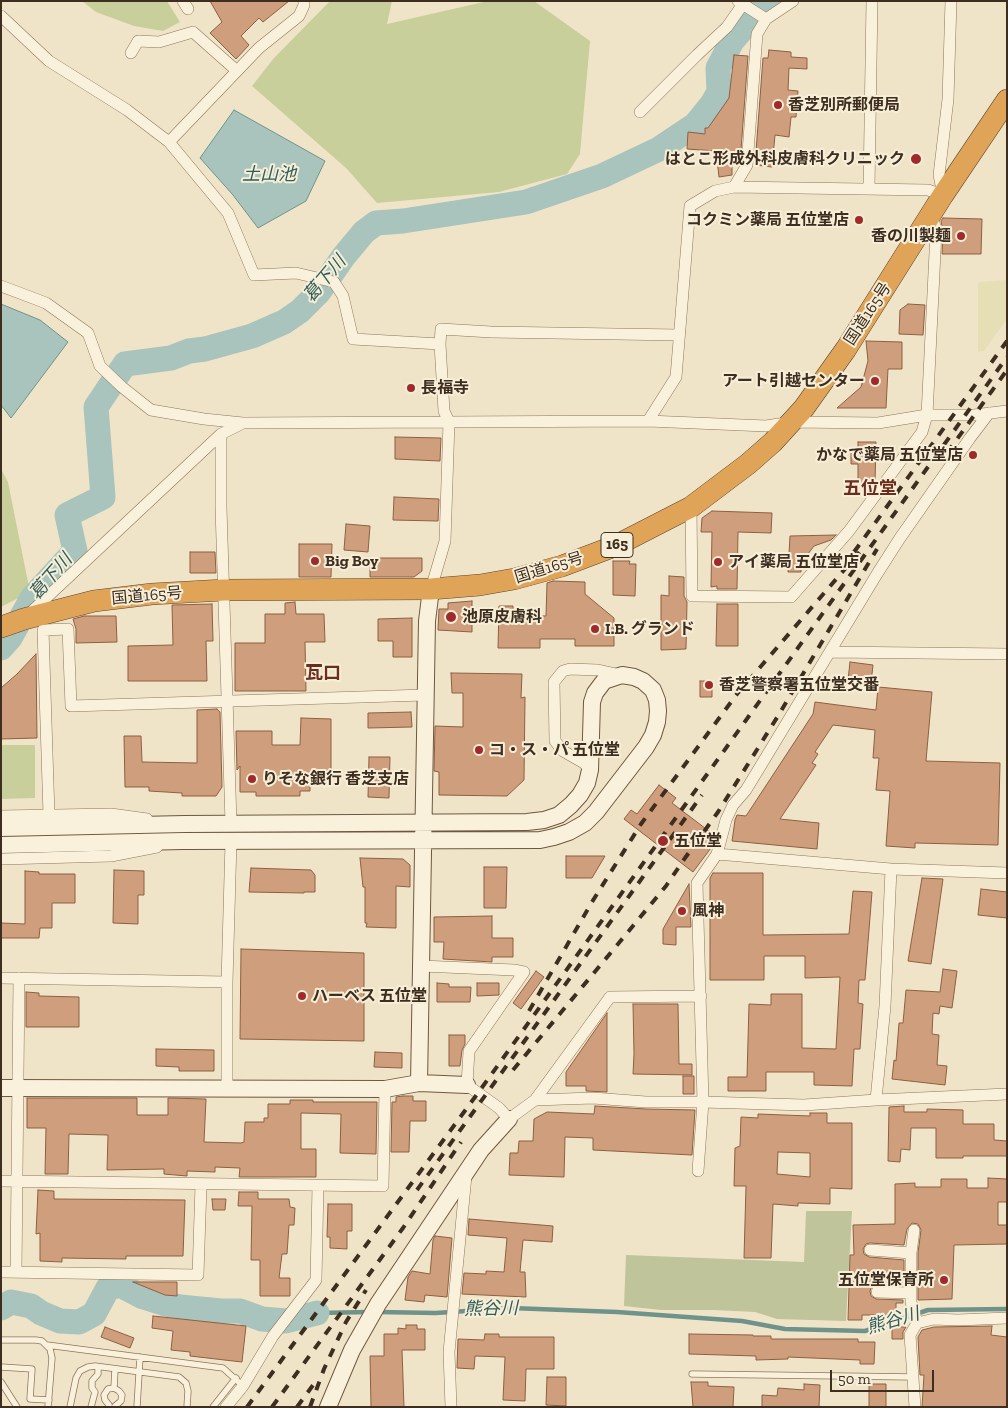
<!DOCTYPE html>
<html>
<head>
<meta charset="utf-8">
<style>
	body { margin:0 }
	#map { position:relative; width:1008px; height:1408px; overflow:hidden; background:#f0e4c8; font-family:"Zilla Slab",serif }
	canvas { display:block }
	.frame { position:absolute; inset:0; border:2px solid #3d2e20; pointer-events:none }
	.scale { position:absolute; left:830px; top:1370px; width:104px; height:22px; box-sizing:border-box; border:2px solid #3d2e20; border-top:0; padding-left:6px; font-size:15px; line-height:18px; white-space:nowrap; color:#3d2e20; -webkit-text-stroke:4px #f7eed8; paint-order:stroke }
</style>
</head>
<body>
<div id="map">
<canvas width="1008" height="1408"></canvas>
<div class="frame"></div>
<div class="scale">50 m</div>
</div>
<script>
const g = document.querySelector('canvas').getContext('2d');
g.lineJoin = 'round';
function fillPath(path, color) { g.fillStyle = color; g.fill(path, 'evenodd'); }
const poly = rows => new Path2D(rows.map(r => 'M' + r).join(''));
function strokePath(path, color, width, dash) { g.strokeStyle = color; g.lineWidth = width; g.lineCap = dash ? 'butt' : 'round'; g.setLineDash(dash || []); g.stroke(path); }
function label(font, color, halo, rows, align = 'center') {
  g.font = font + ' "Zilla Slab","Noto Sans JP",serif'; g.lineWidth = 4; g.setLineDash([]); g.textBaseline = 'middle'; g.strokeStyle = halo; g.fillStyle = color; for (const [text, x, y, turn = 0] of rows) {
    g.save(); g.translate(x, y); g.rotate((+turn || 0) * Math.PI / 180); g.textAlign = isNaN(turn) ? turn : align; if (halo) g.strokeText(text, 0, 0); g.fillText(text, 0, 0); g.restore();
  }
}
fillPath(poly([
	[1007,280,1007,319,984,351,978,352,978,282]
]), '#e6deb5');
fillPath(poly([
	[82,1,167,1,180,22,163,31,134,26,96,12],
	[330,1,392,1,387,24,488,1,534,1,590,41,580,154,567,174,499,192,377,203,346,168,252,86,274,58],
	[1,469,8,482,30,592,1,607],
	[1,745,35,745,35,798,1,799]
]), '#c9cf9b');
fillPath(poly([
	[806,1211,852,1211,846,1321,777,1319,755,1312,714,1310,661,1310,624,1306,626,1255,804,1262]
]), '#bfc49a');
const water = poly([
	[234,110,325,161,306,201,258,228,233,195,200,158,234,110],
	[1,304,40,320,68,342,11,418,1,405,1,304]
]);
fillPath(water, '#a9c4bc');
strokePath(water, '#6f938a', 1);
strokePath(poly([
	[378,1312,436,1313,511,1308,617,1312,742,1321,785,1329,865,1331,928,1310,1007,1309],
	[317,1313,370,1312]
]), '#6f938a', 4.5);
strokePath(poly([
	[1,648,10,638,32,598,75,551,67,515,103,497,96,407,125,364,171,358,189,351,205,349,252,336,284,322,300,311,318,293,344,256,364,232,376,223,403,221,526,202,602,176,659,149,695,125,712,104,719,92,718,68,732,41,757,12,773,1],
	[1,1308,11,1302,31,1306,41,1313,60,1321,79,1322,94,1314,108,1288,120,1285,141,1296,166,1304,180,1307,221,1311,240,1311,262,1319,286,1321,317,1313]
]), '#a9c4bc', 25);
const building = poly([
	[210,1,289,1,263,22,259,18,241,36,249,45,236,59,210,33,222,22,210,1],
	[769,50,791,52,791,57,807,58,807,69,789,68,788,90,798,91,796,117,791,117,789,137,775,135,772,167,755,165,763,58,768,58,769,50],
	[734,55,748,56,740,163,732,163,732,175,719,177,716,151,687,149,688,132,705,134,705,128,708,128,729,98,734,55],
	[943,218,982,219,981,254,942,254,943,232,941,221,943,218],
	[908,304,925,305,923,335,899,334,900,310,908,304],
	[866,341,902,342,902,369,888,369,886,408,837,408,861,387,868,361,866,341],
	[395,437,441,438,440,461,395,459,395,437],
	[858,442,876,442,875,483,858,483,858,464,851,464,851,448,858,448,858,442],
	[394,497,439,499,438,521,393,520,394,497],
	[712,511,772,513,771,533,738,532,737,589,717,589,717,586,711,587,712,532,701,532,702,518,712,511],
	[346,524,370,526,368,552,344,550,346,524],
	[836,535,831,540,814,546,801,563,801,572,788,572,790,536,836,535],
	[299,544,332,544,331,577,299,577,299,544],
	[190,552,215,552,216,573,190,573,190,552],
	[370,558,422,558,422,571,414,577,370,577,370,558],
	[613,561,630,561,629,564,636,564,635,596,613,595,613,561],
	[669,576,684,577,684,596,687,602,686,649,661,650,661,595,669,596,669,576],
	[553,581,585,582,585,594,614,618,614,646,575,646,575,639,540,639,540,648,498,648,499,606,513,606,513,615,546,616,547,583,553,581],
	[472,601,472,632,438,630,439,609,448,609,448,603,472,601],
	[295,602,296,614,324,614,325,642,305,642,306,691,235,691,235,643,265,643,265,614,285,614,285,603,295,602],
	[212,604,213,641,206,641,207,681,128,681,128,646,173,645,172,605,212,604],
	[717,604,738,604,738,646,716,646,717,604],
	[84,616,116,616,117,642,76,643,76,629,73,619,84,616],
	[412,618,412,657,393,657,393,641,378,641,378,619,412,618],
	[36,654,37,738,1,739,1,688,17,674,36,654],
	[850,662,873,665,871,683,848,680,850,662],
	[451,673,522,674,521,698,525,697,524,780,507,796,439,795,439,772,434,771,435,726,463,727,463,693,452,693,451,673],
	[700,681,712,681,712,697,700,697,700,681],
	[878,687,932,692,926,761,1000,763,998,845,915,843,915,848,886,846,890,791,876,790,879,758,873,758,875,730,833,725,815,752,818,754,812,763,816,765,780,819,819,823,817,849,732,841,735,820,737,815,746,816,813,714,815,702,876,710,878,687],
	[217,709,220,712,222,787,216,796,182,796,182,793,149,791,149,787,125,787,124,736,141,736,142,762,197,763,197,710,217,709],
	[411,712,412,727,368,728,368,713,411,712],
	[301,718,331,719,331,784,310,784,310,791,300,791,300,796,256,796,256,792,240,792,240,766,237,770,236,731,272,731,272,745,300,745,301,718],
	[369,757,390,757,389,798,368,797,369,757],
	[659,785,676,798,672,803,714,835,711,848,693,872,624,819,631,810,637,814,659,785],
	[566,856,605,856,592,878,566,878,566,856],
	[360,858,403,859,410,865,410,887,396,886,396,928,366,927,367,923,365,923,365,887,363,887,360,858],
	[484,867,507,867,506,908,484,908,484,867],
	[251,868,311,870,315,875,315,892,304,892,304,893,249,892,251,868],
	[114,870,144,871,144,895,138,895,138,924,113,923,114,870],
	[25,871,39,872,39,874,75,874,75,903,52,903,52,928,40,928,39,938,1,938,1,923,25,924,25,871],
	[713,873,763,873,763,935,849,934,853,891,872,892,865,980,859,980,858,1003,863,1004,860,1049,854,1049,852,1086,814,1085,814,1072,766,1072,766,1091,728,1091,728,1077,747,1077,749,1004,771,1005,771,994,802,994,802,1048,836,1049,840,977,805,978,805,956,764,956,764,980,710,980,710,878,713,873],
	[922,878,943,879,931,964,908,961,922,878],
	[689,884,691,927,676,927,676,945,663,944,663,929,689,884],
	[981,889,1007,892,1007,918,978,915,981,889],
	[492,916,492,938,513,938,513,957,492,957,492,962,443,959,444,942,434,942,434,917,492,916],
	[241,949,364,953,364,1041,240,1039,241,949],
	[943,969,957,971,952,1008,940,1006,939,1014,933,1013,932,1034,939,1035,937,1065,947,1066,945,1085,892,1079,894,1060,896,1061,899,1023,903,1023,906,990,940,992,943,969],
	[536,971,544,977,521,1009,513,1003,536,971],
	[437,983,449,984,449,987,471,987,470,1002,437,1002,437,983],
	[477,983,499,983,499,995,477,996,477,983],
	[26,992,39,993,39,996,79,997,79,1027,26,1027,26,992],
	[633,1004,678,1004,679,1064,692,1064,692,1075,633,1074,634,1054,633,1004],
	[607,1013,607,1092,586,1091,586,1086,566,1086,566,1072,607,1013],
	[449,1035,465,1035,465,1044,462,1050,460,1066,449,1066,449,1035],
	[156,1049,214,1050,214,1071,179,1071,179,1067,156,1066,156,1049],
	[375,1052,402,1053,402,1068,374,1067,375,1052],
	[683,1076,694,1076,694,1094,683,1094,683,1076],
	[403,1096,413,1096,413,1101,426,1101,426,1121,410,1121,409,1152,391,1152,392,1102,396,1102,396,1097,403,1096],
	[27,1098,137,1098,137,1115,168,1115,168,1098,206,1099,204,1142,241,1143,244,1142,245,1122,264,1122,264,1118,268,1118,268,1104,290,1104,290,1100,313,1100,313,1102,377,1102,376,1154,340,1153,341,1114,301,1113,301,1149,316,1149,316,1177,239,1177,240,1168,215,1167,215,1172,187,1171,187,1176,164,1174,164,1169,107,1170,108,1135,69,1134,68,1174,45,1174,46,1128,27,1128,27,1098],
	[595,1106,646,1109,695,1110,692,1155,593,1150,593,1138,565,1137,564,1177,509,1175,510,1153,518,1153,519,1141,533,1141,534,1119,547,1112,594,1114,595,1106],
	[904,1106,904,1112,927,1112,927,1109,963,1110,963,1124,994,1124,994,1140,1007,1141,1007,1156,963,1156,963,1158,936,1158,936,1128,911,1128,910,1150,901,1149,900,1162,888,1161,889,1107,904,1106],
	[810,1113,827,1113,827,1123,852,1123,852,1189,830,1188,830,1204,798,1203,798,1206,773,1204,771,1258,744,1258,746,1186,734,1186,735,1148,740,1146,741,1117,758,1118,758,1114,810,1116,810,1113],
	[778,1152,810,1153,810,1177,777,1174,778,1152],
	[988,1178,1007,1179,1007,1202,998,1202,998,1225,1007,1225,1007,1244,954,1245,952,1299,918,1300,918,1253,921,1230,918,1224,912,1223,907,1229,904,1245,870,1243,866,1244,863,1249,864,1254,869,1257,904,1260,904,1285,877,1285,871,1288,870,1291,871,1296,876,1299,903,1300,903,1303,896,1303,896,1315,862,1315,862,1320,848,1320,850,1255,854,1255,853,1225,895,1224,895,1184,915,1183,915,1187,941,1187,941,1179,967,1179,967,1188,988,1188,988,1178],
	[38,1190,54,1191,54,1199,185,1200,183,1256,126,1256,126,1259,62,1258,62,1262,40,1261,40,1233,36,1234,38,1190],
	[239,1192,258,1192,258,1199,289,1199,290,1207,295,1208,294,1225,289,1225,287,1254,282,1254,279,1278,290,1278,290,1296,260,1296,260,1260,251,1260,252,1206,238,1206,239,1192],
	[212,1199,226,1199,225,1210,213,1210,212,1199],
	[328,1204,352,1204,352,1231,347,1231,347,1249,330,1248,330,1237,327,1237,328,1204],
	[469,1219,553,1226,552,1242,523,1240,520,1272,525,1272,526,1297,462,1294,464,1273,486,1274,486,1271,504,1272,507,1238,468,1235,469,1219],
	[435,1236,452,1238,447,1297,425,1295,424,1302,405,1300,408,1277,412,1271,430,1274,433,1240,435,1236],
	[133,1282,177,1282,177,1296,165,1295,133,1282],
	[153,1316,246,1326,242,1362,190,1356,190,1352,171,1350,173,1331,152,1328,153,1316],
	[406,1325,417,1325,417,1329,425,1329,425,1350,402,1350,404,1407,371,1407,370,1356,384,1356,384,1334,398,1334,398,1328,406,1329,406,1325],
	[992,1326,991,1335,1007,1337,1007,1407,922,1407,924,1375,920,1375,918,1337,922,1330,934,1327,992,1326],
	[105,1327,134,1338,130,1348,101,1337,105,1327],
	[892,1327,906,1327,903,1332,903,1339,892,1339,892,1327],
	[485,1334,499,1334,499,1337,554,1337,554,1369,526,1369,525,1401,503,1400,505,1357,475,1356,474,1369,457,1368,458,1339,484,1340,485,1334],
	[689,1334,753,1335,753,1336,771,1336,771,1339,858,1339,858,1342,875,1342,874,1364,860,1364,860,1360,788,1357,788,1359,756,1360,756,1356,689,1354,689,1334],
	[547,1377,566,1377,566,1406,546,1405,547,1377],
	[691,1382,708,1382,708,1386,734,1387,733,1407,693,1407,691,1382],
	[804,1384,820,1385,819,1407,762,1407,762,1395,777,1396,778,1388,804,1390,804,1384],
	[869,1384,886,1384,886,1407,869,1407,869,1384]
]);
fillPath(building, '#cf9f7d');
strokePath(building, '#8d5f41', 1);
const lane = poly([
	[1,1340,36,1340,42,1341,50,1349,52,1358,48,1407],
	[47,1345,223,1368,243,1386],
	[1,1367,32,1369,30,1399,49,1400],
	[692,1374,914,1377],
	[1,1382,17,1407],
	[114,1388,115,1369],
	[109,1405,105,1400,104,1395,108,1389,114,1388,119,1391,122,1395,121,1401,115,1406],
	[70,1407,76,1378,80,1371,88,1367,95,1366,179,1377,186,1383,188,1391,187,1407],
	[91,1407,95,1392,92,1388,92,1381,98,1374,98,1367],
	[137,1407,140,1357],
	[213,1407,236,1378]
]);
const street = poly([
	[183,1,188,9],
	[738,1,766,19],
	[1,16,49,61,127,110,169,142,228,213,254,275,296,273,334,282,343,296,353,339,440,344,444,411,449,422,445,541,431,589],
	[131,53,138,41,159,42,193,32,237,71],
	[640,112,697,55,727,27,743,4],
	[169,142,259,48,299,16,304,5,304,1],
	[734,187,747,165,757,34,766,19,793,1],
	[869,188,872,1],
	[1,286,46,303,88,333,100,366,122,387,151,410,204,419,243,423],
	[440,344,441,329,491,332,679,335],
	[648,421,676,377,690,206,715,191,734,187,928,190,943,195,939,175,948,99,951,1],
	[221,434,221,508,231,823],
	[691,507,692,596,791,597,849,531,922,432,927,415,936,232,932,213],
	[29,614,221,434,243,423,648,421,766,426,792,422,878,423,927,415,974,415,1007,411],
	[830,652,1007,654],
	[590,770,584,763,563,751,555,741,554,682,563,671,570,669,598,670,621,675],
	[49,815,43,630,68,629,71,706,425,695],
	[1,816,111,814,147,819],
	[717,854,726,820,733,805,746,790,877,574,900,538,970,438,989,413],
	[1,859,111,856,157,847],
	[421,966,514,970,524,972,469,1051,467,1085,499,1108,509,1119,535,1100,593,1098,646,1102,703,1102,804,1105,876,1100,1007,1094],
	[1,978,227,982],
	[227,1089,227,982,231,841],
	[535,1100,610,997,701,996],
	[876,1100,885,1006,891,869],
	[698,1171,703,1102,697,883,717,854,891,869,1007,873],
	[1,1181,383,1186,385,1089],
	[914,1230,911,1253,911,1302,917,1323,910,1335,915,1407],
	[870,1250,911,1253],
	[1,1272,198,1275,201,1185],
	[16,1272,19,978],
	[877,1292,911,1293],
	[917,1323,934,1319,958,1320,1007,1318],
	[226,1407,243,1386,273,1336,316,1280,318,1186],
	[451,1407,449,1352,466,1176]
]);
const secondary = poly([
	[1,828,185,824,527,822,544,820,559,815,571,805,580,795,587,783,590,770,592,702,595,693,604,681,622,675,634,677,643,681,653,690,657,700,658,711,657,722,653,735,646,747,596,812,585,823,569,832,554,837,540,840,183,841,1,845],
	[419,1083,427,621,431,589],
	[1,1088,385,1089,419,1083,467,1085],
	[328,1407,352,1350,378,1304,481,1150,509,1119]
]);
const highway = poly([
	[1,627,24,619,94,601,152,594,224,590,431,589,480,585,514,579,562,566,615,546,691,507,748,464,773,442,804,408,846,349,943,195,1007,100]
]);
strokePath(lane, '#8d765c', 7);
strokePath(street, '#8d765c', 12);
strokePath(secondary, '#6f573f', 18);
strokePath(highway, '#5b4430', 22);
strokePath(lane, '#faf1dc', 5.5);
strokePath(street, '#faf1dc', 11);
strokePath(secondary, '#faf1dc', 16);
strokePath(highway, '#e0a458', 21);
strokePath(poly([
	[947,453,1007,370],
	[854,552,1007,341],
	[529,1011,592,902,641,824,737,694,863,548],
	[513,1070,618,944,666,886,685,858,718,812,778,716,877,549],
	[417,1190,702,795],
	[247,1407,478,1093,1007,357],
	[272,1407,403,1228,461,1142],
	[297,1407,316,1381],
	[310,1407,324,1369,346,1322,366,1290]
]), '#3d2e20', 4, [9, 9]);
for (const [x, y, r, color] of [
	[778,105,5,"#9e2a2b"],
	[916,159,6,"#9e2a2b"],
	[859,220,5,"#9e2a2b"],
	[961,236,5,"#9e2a2b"],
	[875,381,5,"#9e2a2b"],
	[411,388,5,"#9e2a2b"],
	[973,455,5,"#9e2a2b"],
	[315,561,5,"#9e2a2b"],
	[718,562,5,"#9e2a2b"],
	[451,617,6,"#9e2a2b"],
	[595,629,5,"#9e2a2b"],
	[709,685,5,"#9e2a2b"],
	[479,750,5,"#9e2a2b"],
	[252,779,5,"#9e2a2b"],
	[663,841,6,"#9e2a2b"],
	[682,911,5,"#9e2a2b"],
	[302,996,5,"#9e2a2b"],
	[944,1280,5,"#9e2a2b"]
]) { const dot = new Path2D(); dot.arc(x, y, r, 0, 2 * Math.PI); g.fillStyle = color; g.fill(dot); strokePath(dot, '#f7eed8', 2); }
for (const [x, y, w] of [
	[617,545,32]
]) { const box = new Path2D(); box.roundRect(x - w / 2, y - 12.5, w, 25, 4); g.fillStyle = '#f7eed8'; g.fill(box); strokePath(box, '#3d2e20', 1); }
label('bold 15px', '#3d2e20', null, [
	["165",617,545]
]);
label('bold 16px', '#3d2e20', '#f7eed8', [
	["香芝別所郵便局",788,105],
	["はとこ形成外科皮膚科クリニック",905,159,"right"],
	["コクミン薬局 五位堂店",849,220,"right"],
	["香の川製麺",951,236,"right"],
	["アート引越センター",865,381,"right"],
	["長福寺",421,388],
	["かなで薬局 五位堂店",963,455,"right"],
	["Big Boy",325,561],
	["アイ薬局 五位堂店",728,562],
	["池原皮膚科",462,617],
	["I.B. グランド",605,629],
	["香芝警察署五位堂交番",719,685],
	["コ・ス・パ 五位堂",489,750],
	["りそな銀行 香芝支店",262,779],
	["五位堂",674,841],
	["風神",692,911],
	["ハーベス 五位堂",312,996],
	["五位堂保育所",934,1280,"right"]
], 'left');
label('16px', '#3d2e20', '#f7eed8', [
	["国道165号",868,314,-57],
	["国道165号",549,568,-17],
	["国道165号",147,596,-5]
]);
label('italic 18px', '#2f5d5a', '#f7eed8', [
	["土山池",269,175],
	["葛下川",325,279,-50],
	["葛下川",51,577,-49],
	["熊谷川",491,1309,-1],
	["熊谷川",893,1321,-16]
]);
label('bold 18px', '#6b2e1e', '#f7eed8', [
	["五位堂",870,489],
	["瓦口",323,674]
]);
</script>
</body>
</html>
